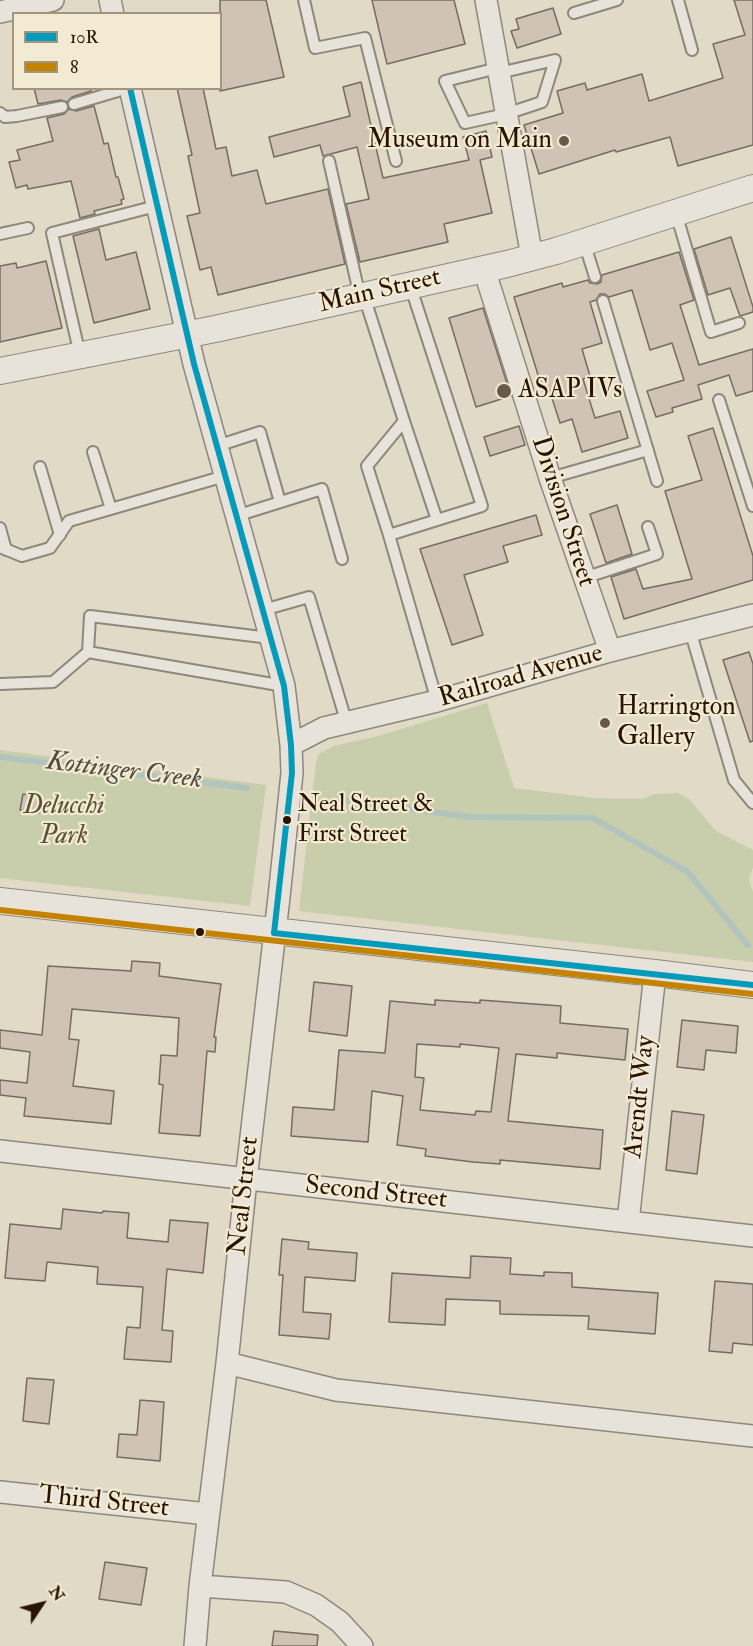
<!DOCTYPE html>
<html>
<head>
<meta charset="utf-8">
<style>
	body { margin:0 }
	#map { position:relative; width:753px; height:1646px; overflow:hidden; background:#e1dac7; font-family:"IM FELL Double Pica",serif }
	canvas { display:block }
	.legend { position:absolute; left:12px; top:12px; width:210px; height:78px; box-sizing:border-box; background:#f3ead3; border:2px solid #a2947f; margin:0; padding:8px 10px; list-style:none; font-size:18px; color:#281400 }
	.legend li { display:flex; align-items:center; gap:12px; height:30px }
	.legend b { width:30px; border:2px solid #a2947f }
	.north { position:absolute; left:12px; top:1574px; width:60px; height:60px; -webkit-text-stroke:4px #f3ead3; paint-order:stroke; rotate:55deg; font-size:16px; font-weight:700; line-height:24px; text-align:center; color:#281400 }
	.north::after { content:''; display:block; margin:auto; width:21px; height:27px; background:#281400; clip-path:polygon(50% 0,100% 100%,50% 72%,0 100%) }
</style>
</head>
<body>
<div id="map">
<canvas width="753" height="1646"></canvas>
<ul class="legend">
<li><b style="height:8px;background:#049ab9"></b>10R</li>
<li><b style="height:8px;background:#c38200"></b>8</li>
</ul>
<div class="north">N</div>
</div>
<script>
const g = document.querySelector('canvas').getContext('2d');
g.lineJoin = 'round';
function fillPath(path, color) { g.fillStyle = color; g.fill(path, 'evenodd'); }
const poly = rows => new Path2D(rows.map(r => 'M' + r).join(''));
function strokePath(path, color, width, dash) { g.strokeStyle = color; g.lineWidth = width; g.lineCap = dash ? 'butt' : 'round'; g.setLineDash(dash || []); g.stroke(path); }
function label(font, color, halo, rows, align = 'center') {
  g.font = font + ' "IM FELL Double Pica",serif'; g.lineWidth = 4.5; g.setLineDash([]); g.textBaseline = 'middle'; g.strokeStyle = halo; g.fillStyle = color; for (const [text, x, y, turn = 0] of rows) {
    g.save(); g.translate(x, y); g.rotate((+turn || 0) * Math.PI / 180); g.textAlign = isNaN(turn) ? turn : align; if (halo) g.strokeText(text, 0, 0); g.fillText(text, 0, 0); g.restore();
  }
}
fillPath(poly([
	[487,703,514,788,594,798,642,799,655,794,678,793,690,800,716,831,753,850,753,867,749,879,753,892,753,962,299,911,316,762,319,754,334,746,378,736],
	[0,750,266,785,250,906,0,878]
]), '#c8cdab');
strokePath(poly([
	[0,757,247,788],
	[342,800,470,817,593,818,688,872,748,945]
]), '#b1c4be', 6);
const building = poly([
	[220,0,266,0,284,77,220,91,220,0],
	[372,0,454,0,465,44,387,64,372,0],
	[734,0,753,0,753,145,678,166,670,137,616,152,615,150,539,174,524,125,563,113,557,91,585,83,587,90,642,74,649,101,723,78,713,44,745,35,734,0],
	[553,8,561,34,517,48,511,31,519,29,516,19,553,8],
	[361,82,383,178,469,160,463,137,486,131,492,157,480,160,492,213,444,224,448,242,360,262,346,204,369,199,357,147,323,156,320,145,274,157,269,137,350,116,343,87,361,82],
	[34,88,90,88,91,91,72,97,67,102,61,100,38,104,34,88],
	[177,88,203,88,216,149,226,147,232,176,257,170,266,204,328,189,345,264,218,295,211,267,200,270,187,216,200,213,188,156,192,155,177,88],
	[94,106,104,144,108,143,116,177,118,177,124,199,121,200,122,204,94,211,95,214,80,218,71,181,28,189,27,185,16,188,9,162,20,160,17,150,53,141,47,118,64,114,69,109,76,111,94,106],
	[99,229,106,260,136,252,150,309,94,323,73,236,99,229],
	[731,237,753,307,753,312,740,316,730,288,708,295,694,249,731,237],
	[679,252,694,300,680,305,699,365,753,349,753,391,736,396,729,375,698,385,702,399,672,408,673,412,656,417,647,391,684,380,672,343,650,350,632,290,609,297,605,294,600,294,596,300,590,302,602,343,582,349,590,376,583,379,595,418,620,411,628,438,582,452,572,419,560,423,549,389,543,391,514,297,562,283,563,287,588,280,590,283,597,284,601,282,602,275,679,252],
	[46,261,62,328,0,342,0,266,16,263,17,268,46,261],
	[483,308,511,396,476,407,449,318,483,308],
	[519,426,525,445,490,456,484,437,519,426],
	[713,428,753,556,753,580,624,619,611,577,636,569,643,589,692,579,665,491,702,480,688,436,713,428],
	[617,505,632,554,606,563,590,514,617,505],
	[536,515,542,535,503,546,508,562,464,575,483,635,452,645,420,549,536,515],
	[749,652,753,664,753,741,750,742,723,660,749,652],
	[23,794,42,797,39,813,20,810,23,794],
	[132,961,160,963,159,976,221,984,214,1037,216,1037,215,1052,207,1051,200,1136,159,1133,163,1085,159,1084,161,1055,177,1056,179,1018,72,1009,69,1039,79,1040,73,1086,114,1091,111,1124,24,1116,26,1098,0,1095,0,1080,27,1083,30,1052,0,1048,0,1030,42,1035,48,966,131,971,132,961],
	[314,982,352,986,347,1036,309,1031,314,982],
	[435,1000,480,1003,480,1000,561,1006,560,1023,628,1029,625,1060,557,1053,557,1058,516,1054,508,1121,603,1130,600,1169,500,1160,500,1164,473,1162,425,1156,426,1149,397,1145,403,1096,372,1091,368,1142,291,1136,293,1107,334,1110,339,1050,385,1053,390,1001,435,1005,435,1000],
	[417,1044,460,1047,460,1044,499,1048,491,1112,476,1111,475,1115,420,1110,424,1078,415,1077,417,1044],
	[682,1020,738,1026,736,1053,706,1050,704,1070,677,1067,682,1020],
	[672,1111,704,1115,697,1174,666,1170,672,1111],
	[63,1209,102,1213,103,1211,129,1213,127,1238,168,1242,170,1220,208,1223,203,1273,167,1269,162,1330,173,1331,171,1362,124,1359,127,1327,140,1328,143,1287,97,1284,98,1267,47,1262,45,1281,5,1278,10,1224,61,1229,63,1209],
	[282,1239,309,1242,308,1249,357,1253,355,1281,305,1277,303,1312,331,1314,329,1339,279,1335,283,1275,279,1275,282,1239],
	[471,1256,511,1258,510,1274,544,1276,544,1272,572,1273,572,1287,658,1293,655,1334,588,1329,589,1316,500,1314,500,1301,446,1299,445,1325,389,1322,392,1273,470,1278,471,1256],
	[715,1281,753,1284,753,1345,733,1343,732,1353,709,1351,715,1281],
	[27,1378,54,1380,49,1424,23,1421,27,1378],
	[140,1400,164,1402,160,1461,117,1457,119,1434,137,1435,140,1400],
	[105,1562,147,1568,141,1605,99,1599,105,1562],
	[274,1631,318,1635,317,1646,272,1646,274,1631]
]);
fillPath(building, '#d0c2b4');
strokePath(building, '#746d61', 1.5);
const service = poly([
	[304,0,315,48,365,38,396,161],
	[678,0,692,50],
	[574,13,617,0],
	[498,68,445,81,465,123,506,114,542,102,555,60,499,73],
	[74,104,128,88],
	[0,113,5,117,17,116,62,107],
	[329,161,360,297],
	[676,213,711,332,739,323],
	[0,234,28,228],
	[584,242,595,277],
	[364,296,404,421,367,466,389,535,482,506,410,285],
	[603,301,657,481],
	[80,355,52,233,156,206],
	[719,400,753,506],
	[404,421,437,520],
	[217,446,260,432,280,502],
	[93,452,111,509],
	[40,467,60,535],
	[550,478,648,450],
	[236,516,322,489,342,559],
	[0,528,6,550],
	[389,535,437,701],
	[0,547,22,556,50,548,69,521,225,476],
	[584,578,657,554,648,527],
	[263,610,309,597,347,724],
	[690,630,734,780,753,803],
	[270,638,90,616,88,652,284,686],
	[0,684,53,682,88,652]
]);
const minor = poly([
	[110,0,113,14],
	[486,0,532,257],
	[0,12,53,0],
	[130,88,194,364,284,686,291,745,292,773,279,897,246,1180,227,1363,200,1586,195,1646],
	[484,269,550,478,610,651],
	[291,745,324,728,437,701,610,651,753,615],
	[0,1151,753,1236],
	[628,1222,655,973],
	[227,1363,336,1390,753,1436],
	[0,1492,208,1514],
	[200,1586,286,1592,316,1605,340,1622,362,1646]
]);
const tertiary = poly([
	[0,371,215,329,507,264,556,251,753,188],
	[0,901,655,973,753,985]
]);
strokePath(service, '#8e887b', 14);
strokePath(minor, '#8e887b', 24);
strokePath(tertiary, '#8e887b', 28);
strokePath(service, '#e8e3da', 10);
strokePath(minor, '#e8e3da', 21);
strokePath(tertiary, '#e8e3da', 26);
strokePath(poly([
	[130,88,194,364,284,686,291,745,292,773,274,933],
	[274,933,753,985]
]), '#049ab9', 6);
strokePath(poly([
	[0,910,752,994]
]), '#c38200', 6);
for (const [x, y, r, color] of [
	[564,141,6,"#695946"],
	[504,391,8,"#695946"],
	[605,723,6,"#695946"],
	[287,820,5,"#281400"],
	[200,932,5,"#281400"]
]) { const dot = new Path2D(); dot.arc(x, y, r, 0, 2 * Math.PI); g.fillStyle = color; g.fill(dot); strokePath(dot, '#f3ead3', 2); }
label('24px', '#281400', '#f3ead3', [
	["Neal Street &",298,806],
	["First Street",298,836]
], 'left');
label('26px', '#281400', '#f3ead3', [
	["Museum on Main",552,141,"right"],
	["ASAP IVs",518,391],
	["Harrington",617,708],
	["Gallery",617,738]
], 'left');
label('26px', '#281400', '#f3ead3', [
	["Main Street",380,292,-13],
	["Division Street",562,512,72],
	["Railroad Avenue",521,677,-16],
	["Arendt Way",641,1097,-84],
	["Second Street",376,1194,6],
	["Neal Street",245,1196,-84],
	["Third Street",104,1503,6]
]);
label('italic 26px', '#595134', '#f3ead3', [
	["Delucchi",64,807],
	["Park",64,837]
]);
label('italic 27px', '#514e41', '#f3ead3', [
	["Kottinger Creek",124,772,7]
]);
</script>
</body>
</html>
